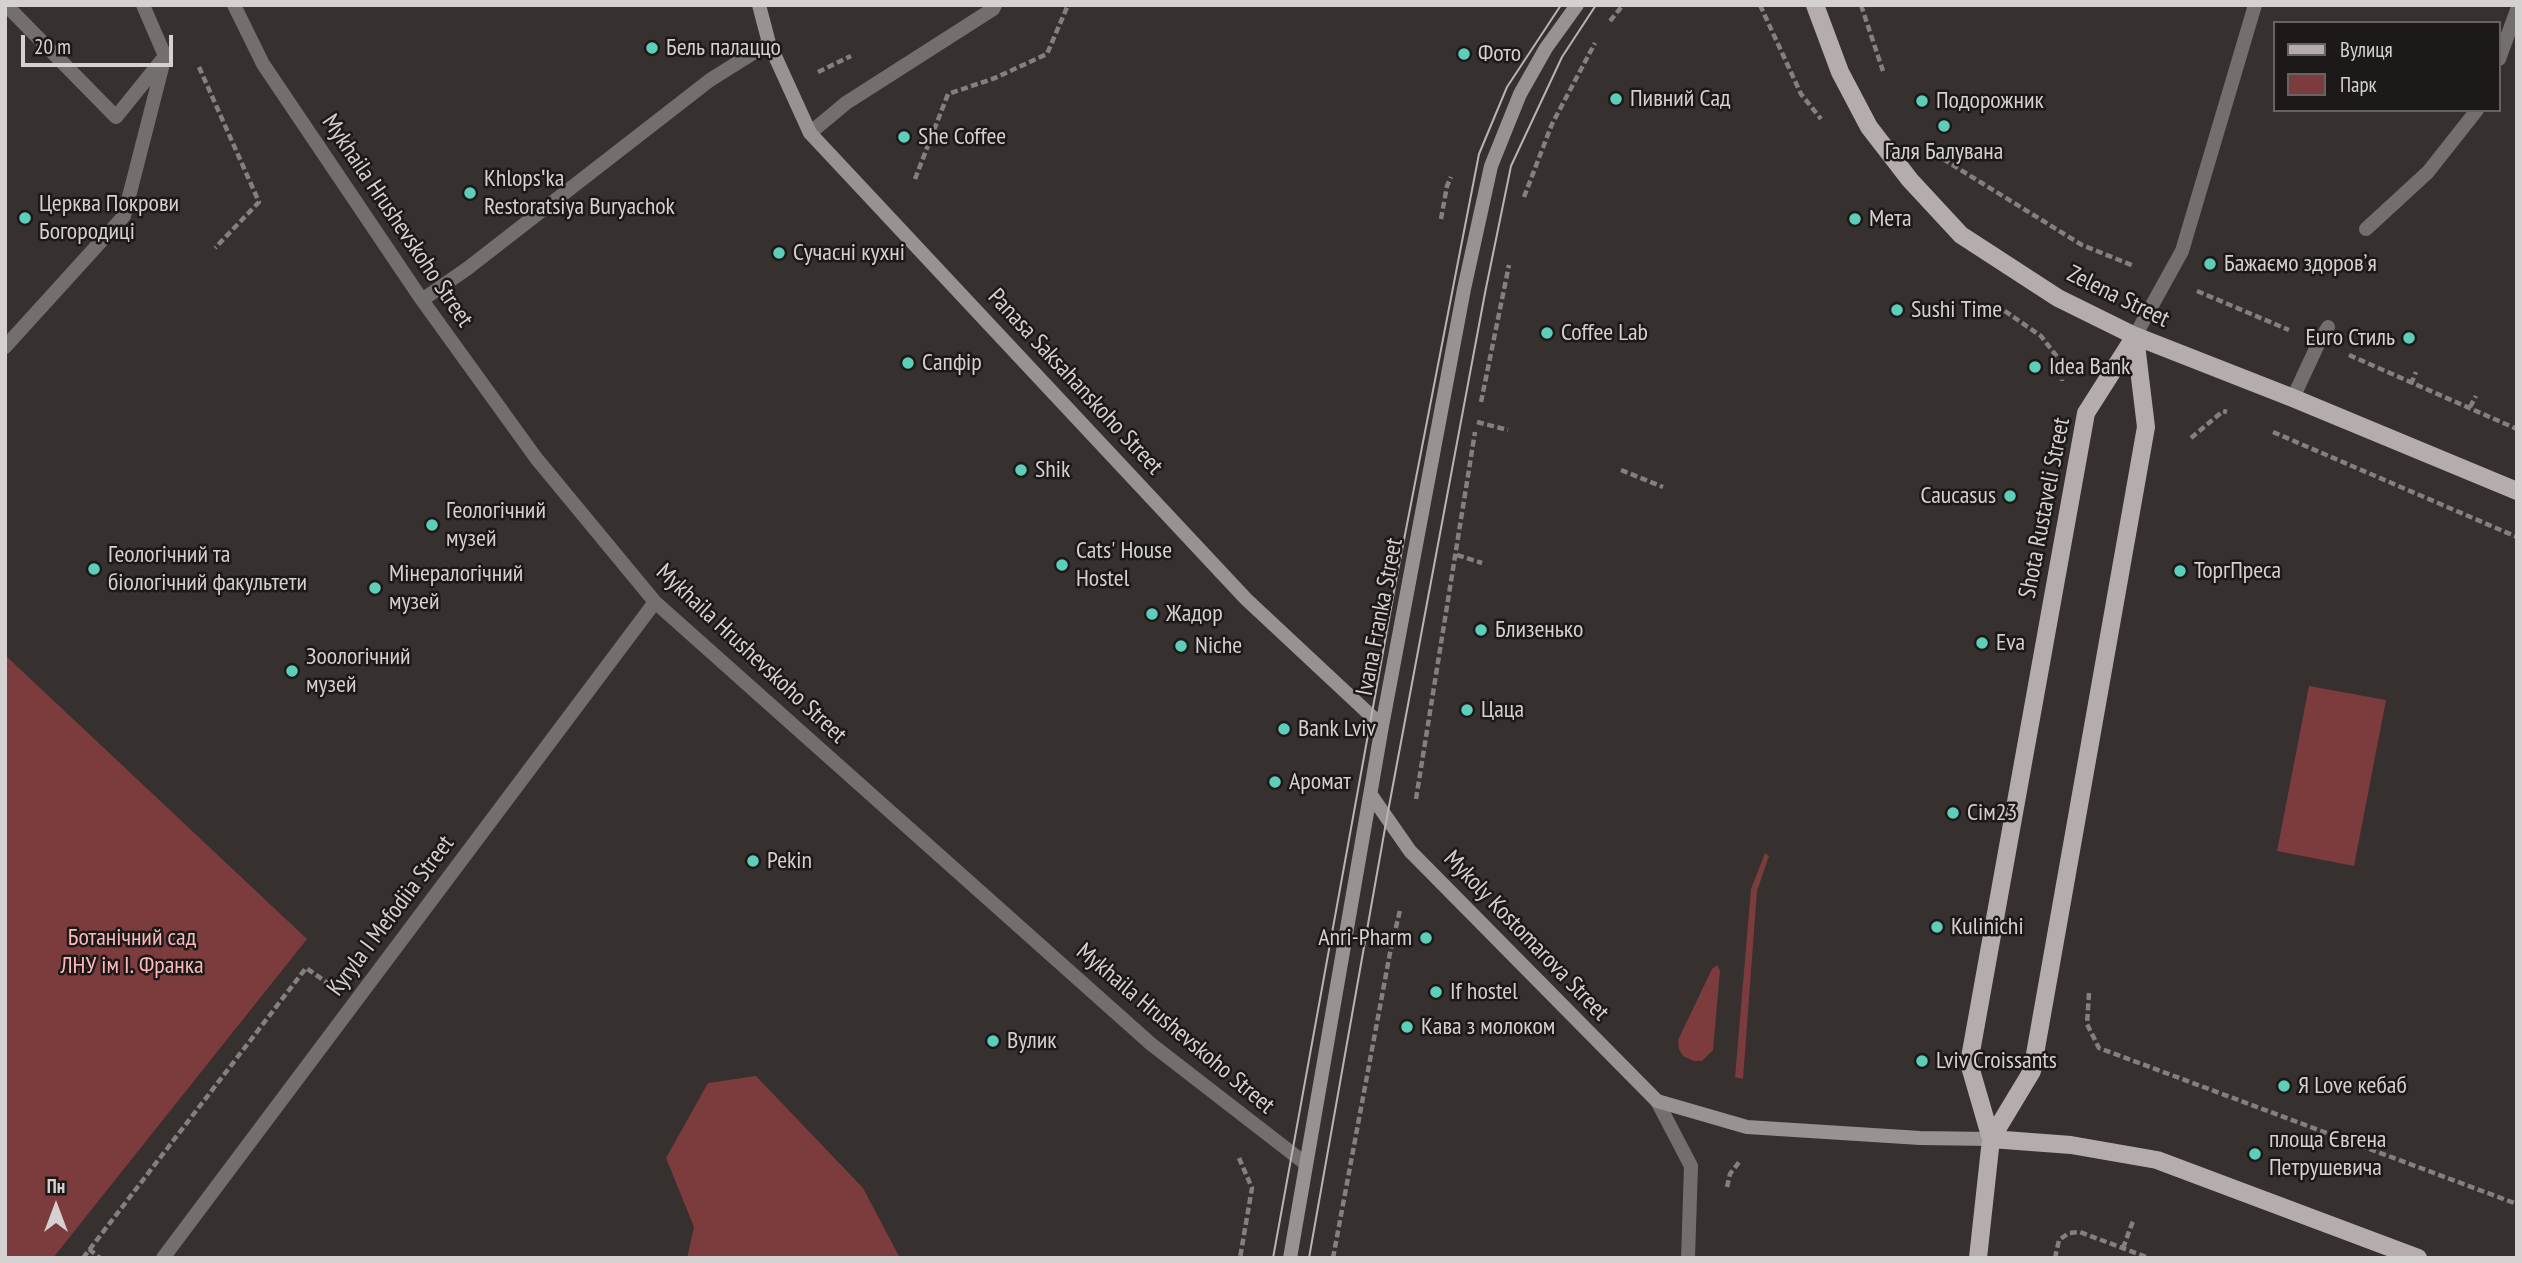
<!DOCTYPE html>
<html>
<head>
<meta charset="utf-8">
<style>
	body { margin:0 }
	#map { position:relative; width:2522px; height:1263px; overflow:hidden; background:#36302f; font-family:"PT Sans Narrow",sans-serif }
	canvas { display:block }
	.frame { position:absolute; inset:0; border:7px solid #d6d1d1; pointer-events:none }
	.legend { position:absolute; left:2273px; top:21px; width:228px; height:91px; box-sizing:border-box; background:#1c1918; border:2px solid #666362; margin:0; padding:9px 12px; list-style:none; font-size:21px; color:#d6d1d1 }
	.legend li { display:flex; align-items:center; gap:14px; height:35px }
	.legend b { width:35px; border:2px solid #666362 }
	.north { position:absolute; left:21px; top:1172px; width:70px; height:70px; -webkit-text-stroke:5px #1c1918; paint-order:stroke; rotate:0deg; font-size:19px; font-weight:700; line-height:28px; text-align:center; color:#d6d1d1 }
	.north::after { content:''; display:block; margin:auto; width:24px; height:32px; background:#d6d1d1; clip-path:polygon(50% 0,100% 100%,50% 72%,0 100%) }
	.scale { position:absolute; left:21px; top:35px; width:152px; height:32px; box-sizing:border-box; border:4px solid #d6d1d1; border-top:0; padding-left:9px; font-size:21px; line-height:24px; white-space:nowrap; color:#d6d1d1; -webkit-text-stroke:5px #1c1918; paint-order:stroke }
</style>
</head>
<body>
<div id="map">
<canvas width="2522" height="1263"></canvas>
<div class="frame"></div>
<ul class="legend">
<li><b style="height:9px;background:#b4adac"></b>Вулиця</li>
<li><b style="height:19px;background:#7c3b3d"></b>Парк</li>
</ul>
<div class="north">Пн</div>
<div class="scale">20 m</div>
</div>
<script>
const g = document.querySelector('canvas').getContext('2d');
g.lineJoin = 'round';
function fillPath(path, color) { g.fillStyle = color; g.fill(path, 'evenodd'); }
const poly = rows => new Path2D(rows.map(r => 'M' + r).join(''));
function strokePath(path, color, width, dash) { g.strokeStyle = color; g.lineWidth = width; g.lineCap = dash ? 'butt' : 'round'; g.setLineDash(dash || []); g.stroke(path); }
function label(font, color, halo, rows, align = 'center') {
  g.font = font + ' "PT Sans Narrow",sans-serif'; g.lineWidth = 5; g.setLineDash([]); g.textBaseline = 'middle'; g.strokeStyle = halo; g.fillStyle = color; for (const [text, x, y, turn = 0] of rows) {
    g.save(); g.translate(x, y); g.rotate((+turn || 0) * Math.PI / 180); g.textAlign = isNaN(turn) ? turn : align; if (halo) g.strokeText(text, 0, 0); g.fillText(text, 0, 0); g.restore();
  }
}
fillPath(poly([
	[5,655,307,939,53,1258,5,1258],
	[2309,686,2386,700,2354,866,2277,851],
	[1765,853,1769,856,1757,891,1743,1079,1735,1077,1751,889],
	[1717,965,1720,971,1713,1050,1702,1061,1694,1061,1683,1056,1679,1049,1678,1040,1712,969],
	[756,1076,863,1188,900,1258,687,1258,694,1227,666,1158,708,1083]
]), '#7c3b3d');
strokePath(poly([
	[1760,5,1801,94,1821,119],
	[1861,5,1883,71],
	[1610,21,1623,5],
	[199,67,259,202,215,248],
	[818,72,851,56],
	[1943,159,2082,245,2134,266],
	[915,179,948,94,995,78,1047,54,1068,5],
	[1524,197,1552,124,1595,43],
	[1441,219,1447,186,1451,177],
	[2197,291,2289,330],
	[1996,305,2041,336,2061,362,2062,381],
	[2349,355,2517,429],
	[2411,384,2416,372],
	[1481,402,1509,265],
	[2470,407,2476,396],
	[1477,422,1508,430],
	[2273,432,2517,537],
	[2191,438,2223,411,2227,412],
	[1621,470,1663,487],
	[1457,555,1482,563],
	[1416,799,1475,432],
	[2089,993,2087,1024,2099,1048,2517,1204],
	[1239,1158,1252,1188,1240,1258],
	[1727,1187,1730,1174,1740,1161],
	[2123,1248,2133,1221],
	[89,1249,100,1258],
	[83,1258,306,968,329,984],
	[1333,1258,1390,953,1400,910],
	[2055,1258,2059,1240,2069,1233,2080,1232,2149,1258]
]), '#857f7f', 4.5, [7, 3.5]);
strokePath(poly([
	[6,5,116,117,162,60],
	[2499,59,2517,10],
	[2366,229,2428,172,2477,110],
	[2135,336,2182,251,2255,5],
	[5,347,124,216,165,56,143,5],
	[2293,398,2319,342,2328,327]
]), '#736f6f', 14);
strokePath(poly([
	[234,5,263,64,422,300,536,458,655,602,1151,1044,1306,1164],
	[810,133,846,103,993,9,995,5],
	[422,300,468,268,710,80,769,43],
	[1657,1101,1691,1166,1688,1258],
	[163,1258,655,602]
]), '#736f6f', 14);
strokePath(poly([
	[759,5,769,43,810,133,1246,599,1382,726],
	[1371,795,1410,851,1657,1101,1747,1127,1920,1138,1991,1139],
	[1290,1258,1382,726,1464,289,1491,166,1520,94,1546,48,1577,5]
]), '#989292', 14);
strokePath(poly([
	[1815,5,1840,72,1869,127,1910,180,1961,235,2058,298,2135,336,2293,398,2517,491],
	[1991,1139,2032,1071,2146,427,2135,336],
	[1991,1139,2071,1145,2157,1160,2418,1258],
	[1978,1258,1991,1139,1969,1063,2086,413,2135,336]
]), '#b4adac', 18);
strokePath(poly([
	[1273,1258,1395,586,1479,154,1507,87,1561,5],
	[1309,1258,1387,817,1485,293,1511,166,1562,57,1596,5]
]), '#b9b4b4', 2);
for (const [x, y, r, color] of [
	[652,48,7,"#5dceb9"],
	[1464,54,7,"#5dceb9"],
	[1616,99,7,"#5dceb9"],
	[1922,101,7,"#5dceb9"],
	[1944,126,7,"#5dceb9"],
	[904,137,7,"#5dceb9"],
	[470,193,7,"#5dceb9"],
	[25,218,7,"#5dceb9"],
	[1855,219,7,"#5dceb9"],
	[779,253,7,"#5dceb9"],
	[2210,264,7,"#5dceb9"],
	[1897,310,7,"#5dceb9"],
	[1547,333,7,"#5dceb9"],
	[2409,338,7,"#5dceb9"],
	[908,363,7,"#5dceb9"],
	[2035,367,7,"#5dceb9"],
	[1021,470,7,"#5dceb9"],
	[2010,496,7,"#5dceb9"],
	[432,525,7,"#5dceb9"],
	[1062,565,7,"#5dceb9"],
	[94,569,7,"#5dceb9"],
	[2180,571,7,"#5dceb9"],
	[375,588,7,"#5dceb9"],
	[1152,614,7,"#5dceb9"],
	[1481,630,7,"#5dceb9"],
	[1982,643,7,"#5dceb9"],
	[1181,646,7,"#5dceb9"],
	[292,671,7,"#5dceb9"],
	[1467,710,7,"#5dceb9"],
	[1284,729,7,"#5dceb9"],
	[1275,782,7,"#5dceb9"],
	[1953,813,7,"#5dceb9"],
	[753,861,7,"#5dceb9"],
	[1937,927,7,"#5dceb9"],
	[1426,938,7,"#5dceb9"],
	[1436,992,7,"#5dceb9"],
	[1407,1027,7,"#5dceb9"],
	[993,1041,7,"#5dceb9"],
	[1922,1061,7,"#5dceb9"],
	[2284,1086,7,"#5dceb9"],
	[2255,1154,7,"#5dceb9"]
]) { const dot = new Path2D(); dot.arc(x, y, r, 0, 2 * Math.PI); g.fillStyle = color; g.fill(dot); strokePath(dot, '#1c1918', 2.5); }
label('24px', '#d6d1d1', '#1c1918', [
	["Бель палаццо",666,48],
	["Фото",1478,54],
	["Пивний Сад",1630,99],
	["Подорожник",1936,101],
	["She Coffee",918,137],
	["Галя Балувана",1944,152,"center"],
	["Khlopsʹka",484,179],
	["Restoratsiya Buryachok",484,207],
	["Церква Покрови",39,204],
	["Богородиці",39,232],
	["Мета",1869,219],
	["Сучасні кухні",793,253],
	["Бажаємо здоровʼя",2224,264],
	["Sushi Time",1911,310],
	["Coffee Lab",1561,333],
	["Euro Стиль",2395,338,"right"],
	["Сапфір",922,363],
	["Idea Bank",2049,367],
	["Shik",1035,470],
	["Caucasus",1996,496,"right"],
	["Геологічний",446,511],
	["музей",446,539],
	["Cats' House",1076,551],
	["Hostel",1076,579],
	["Геологічний та",108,555],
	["біологічний факультети",108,583],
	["ТоргПреса",2194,571],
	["Мінералогічний",389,574],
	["музей",389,602],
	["Жадор",1166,614],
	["Близенько",1495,630],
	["Eva",1996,643],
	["Niche",1195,646],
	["Зоологічний",306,657],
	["музей",306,685],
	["Цаца",1481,710],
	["Bank Lviv",1298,729],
	["Аромат",1289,782],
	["Сім23",1967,813],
	["Pekin",767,861],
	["Kulinichi",1951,927],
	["Anri-Pharm",1412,938,"right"],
	["If hostel",1450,992],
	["Кава з молоком",1421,1027],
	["Вулик",1007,1041],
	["Lviv Croissants",1936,1061],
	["Я Love кебаб",2298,1086],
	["площа Євгена",2269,1140],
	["Петрушевича",2269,1168]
], 'left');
label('24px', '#d6d1d1', '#1c1918', [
	["Mykhaila Hrushevskoho Street",397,221,56],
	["Zelena Street",2118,297,26],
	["Panasa Saksahanskoho Street",1075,382,47],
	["Shota Rustaveli Street",2045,508,-79],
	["Ivana Franka Street",1380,617,-79],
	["Mykhaila Hrushevskoho Street",751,654,43],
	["Kyryla I Mefodiia Street",391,916,-53],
	["Mykoly Kostomarova Street",1526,936,46],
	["Mykhaila Hrushevskoho Street",1175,1029,40]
]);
label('24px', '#fcbbba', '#1c1918', [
	["Ботанічний сад",132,938],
	["ЛНУ ім І. Франка",132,966]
]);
</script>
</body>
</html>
